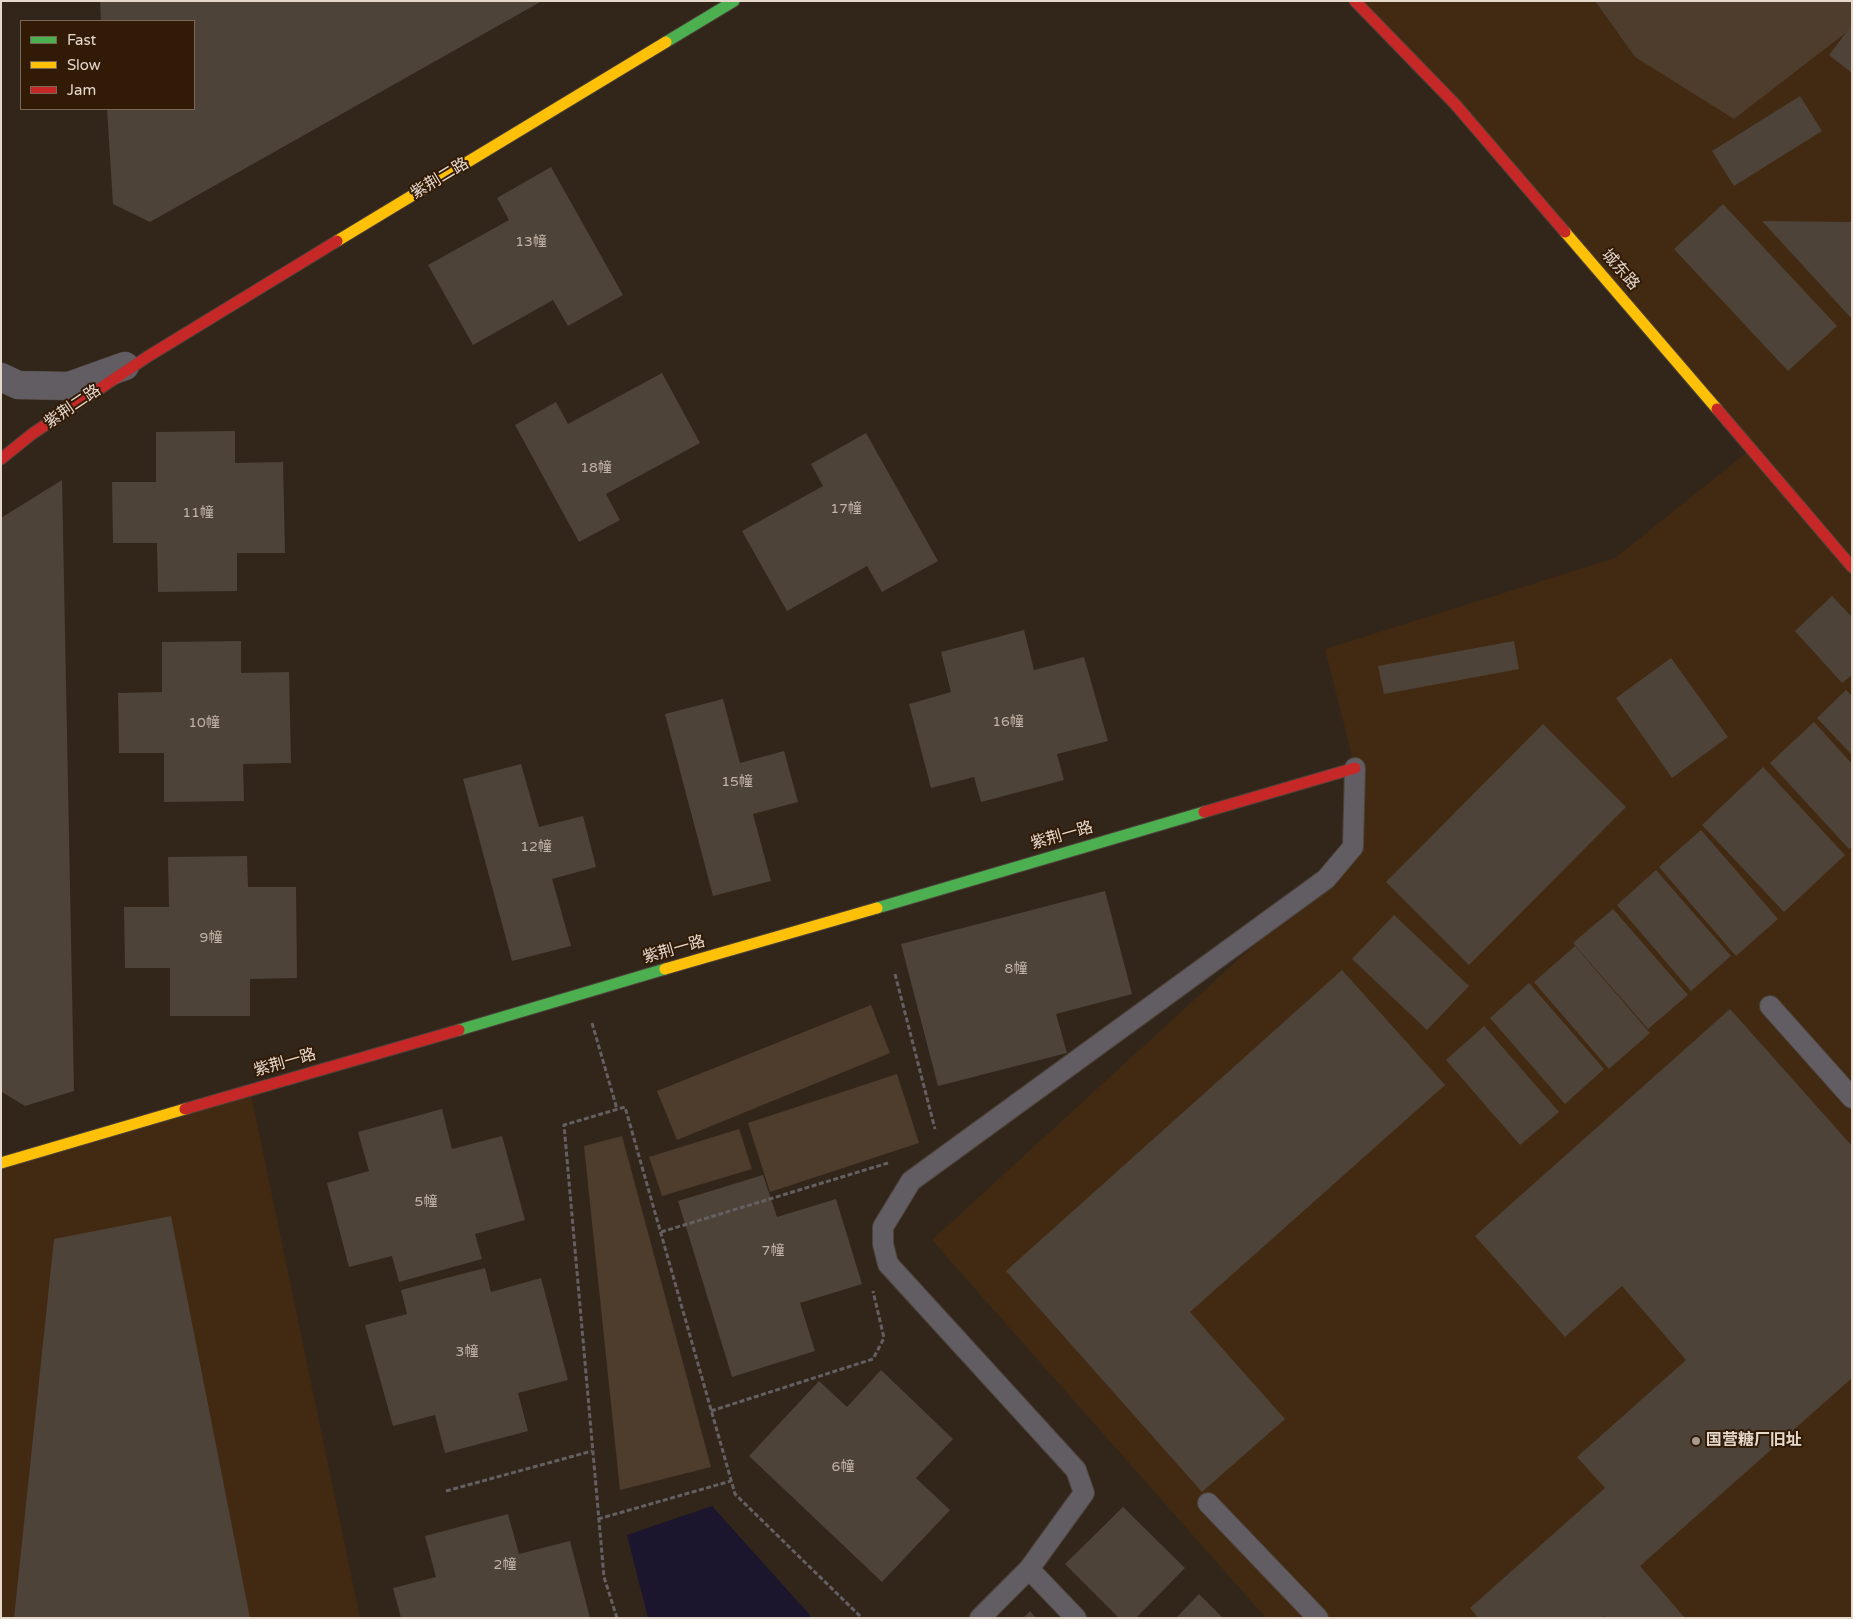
<!DOCTYPE html>
<html>
<head>
<meta charset="utf-8">
<style>
	body { margin:0 }
	#map { position:relative; width:1853px; height:1619px; overflow:hidden; background:#32261b; font-family:"Varela Round",sans-serif }
	canvas { display:block }
	.frame { position:absolute; inset:0; border:2px solid #e7d8cc; pointer-events:none }
	.legend { position:absolute; left:20px; top:20px; width:175px; height:90px; box-sizing:border-box; background:#311b07; border:1px solid #7a6756; margin:0; padding:6px 9px; list-style:none; font-size:15px; color:#e7d8cc }
	.legend li { display:flex; align-items:center; gap:10px; height:25px }
	.legend b { width:25px; border:1px solid #7a6756 }
</style>
</head>
<body>
<div id="map">
<canvas width="1853" height="1619"></canvas>
<div class="frame"></div>
<ul class="legend">
<li><b style="height:6px;background:#4caf50"></b>Fast</li>
<li><b style="height:6px;background:#ffc107"></b>Slow</li>
<li><b style="height:6px;background:#c62828"></b>Jam</li>
</ul>
</div>
<script>
const g = document.querySelector('canvas').getContext('2d');
g.lineJoin = 'round';
function fillPath(path, color) { g.fillStyle = color; g.fill(path, 'evenodd'); }
const poly = rows => new Path2D(rows.map(r => 'M' + r).join(''));
function strokePath(path, color, width, dash) { g.strokeStyle = color; g.lineWidth = width; g.lineCap = dash ? 'butt' : 'round'; g.setLineDash(dash || []); g.stroke(path); }
function label(font, color, halo, rows, align = 'center') {
  g.font = font + ' "Varela Round","Noto Sans SC",sans-serif'; g.lineWidth = 4; g.setLineDash([]); g.textBaseline = 'middle'; g.strokeStyle = halo; g.fillStyle = color; for (const [text, x, y, turn = 0] of rows) {
    g.save(); g.translate(x, y); g.rotate((+turn || 0) * Math.PI / 180); g.textAlign = isNaN(turn) ? turn : align; if (halo) g.strokeText(text, 0, 0); g.fillText(text, 0, 0); g.restore();
  }
}
fillPath(poly([
	[1355,1,1595,1,1635,57,1852,28,1852,1618,1266,1618,932,1240,1326,879,1353,847,1355,768,1325,649,1615,558,1751,449],
	[250,1090,360,1618,1,1618,1,1163]
]), '#422911');
fillPath(poly([
	[1595,1,1852,1,1852,28,1734,119,1635,57],
	[871,1005,890,1053,677,1140,657,1091],
	[897,1074,919,1143,770,1192,748,1123],
	[739,1129,752,1169,662,1196,649,1157],
	[622,1136,711,1467,620,1490,584,1146]
]), '#4e3c2d');
fillPath(poly([
	[712,1506,809,1614,811,1618,648,1618,627,1535]
]), '#1b162d');
fillPath(poly([
	[100,1,542,1,150,222,113,204,107,109,194,109,194,21,101,21],
	[1852,25,1852,73,1829,55],
	[1800,96,1822,131,1734,186,1712,151],
	[551,167,623,295,568,326,553,300,473,345,428,265,509,220,497,198],
	[1723,204,1837,326,1788,371,1674,249],
	[1762,221,1852,222,1852,319],
	[662,373,700,443,606,494,620,520,579,542,515,425,556,402,568,424],
	[235,431,235,463,283,462,285,553,237,553,237,591,158,592,157,543,113,543,112,482,156,482,156,432],
	[866,433,938,561,882,592,867,566,787,611,742,531,823,486,811,464],
	[62,480,74,1091,25,1106,2,1092,1,518],
	[1832,596,1852,617,1852,675,1842,683,1795,631],
	[1024,630,1034,670,1084,657,1108,741,1057,754,1064,780,981,802,974,777,931,788,909,704,951,692,941,652],
	[241,641,241,673,289,672,291,763,243,764,244,801,164,802,164,753,119,753,118,693,162,692,162,642],
	[1514,641,1519,669,1384,694,1378,666],
	[1671,658,1728,737,1672,778,1616,698],
	[1846,690,1852,696,1852,755,1817,718],
	[723,699,740,763,784,751,798,802,753,814,771,881,713,896,665,714],
	[1814,722,1852,764,1852,846,1849,849,1770,763],
	[1543,724,1626,807,1469,965,1386,882],
	[521,764,539,827,583,816,596,867,552,879,571,946,512,961,463,779],
	[1763,767,1845,855,1784,912,1702,825],
	[1701,830,1778,919,1736,956,1659,867],
	[247,856,248,887,296,887,297,978,250,979,250,1016,170,1016,170,968,125,968,124,907,169,907,168,857],
	[1656,870,1731,956,1691,991,1617,905],
	[1105,891,1132,994,1056,1014,1067,1053,938,1086,901,944],
	[1613,909,1688,995,1648,1029,1573,943],
	[1394,915,1469,986,1427,1030,1352,959],
	[1575,946,1650,1033,1609,1069,1534,982],
	[1342,970,1445,1085,1190,1312,1285,1419,1202,1492,1006,1271],
	[1529,983,1604,1069,1565,1104,1490,1018],
	[1730,1009,1852,1146,1852,1378,1640,1566,1685,1618,1606,1618,1604,1616,1602,1618,1478,1618,1470,1608,1605,1488,1577,1457,1686,1360,1622,1286,1565,1337,1475,1236],
	[1484,1026,1559,1112,1520,1145,1446,1060],
	[442,1109,452,1149,502,1136,525,1220,475,1234,482,1259,399,1282,392,1256,349,1267,327,1183,369,1171,358,1132],
	[763,1175,777,1217,836,1199,862,1284,800,1303,815,1351,732,1377,678,1201],
	[171,1216,250,1618,14,1618,54,1239],
	[485,1268,491,1292,541,1278,568,1380,518,1393,528,1431,445,1453,435,1415,393,1426,365,1325,407,1314,401,1290],
	[881,1370,953,1439,916,1478,950,1510,882,1582,749,1456,819,1381,847,1407],
	[1123,1507,1185,1568,1136,1618,1119,1618,1065,1564],
	[508,1514,519,1554,570,1541,590,1618,401,1618,393,1588,436,1577,425,1536],
	[1199,1594,1223,1618,1176,1618],
	[1030,1611,1036,1618,1023,1618]
]), '#4e4339');
const lane = poly([
	[1770,1006,1852,1098],
	[1208,1503,1318,1618],
	[1029,1569,1076,1618],
	[980,1618,1029,1569,1084,1493,1076,1470,888,1264,883,1244,883,1227,911,1181,1326,879,1353,847,1355,768]
]);
const street = poly([
	[1,377,18,385,69,386,125,366]
]);
const fast = poly([
	[666,42,734,1],
	[877,908,1204,812],
	[459,1030,665,969]
]);
const slow = poly([
	[1565,232,1717,409],
	[337,241,666,42],
	[665,969,877,908],
	[1,1163,185,1109]
]);
const jam = poly([
	[1355,1,1455,104,1565,232],
	[1717,409,1852,567],
	[1,459,32,434,147,357,337,241],
	[1204,812,1355,768],
	[185,1109,459,1030]
]);
strokePath(lane, '#4d4239', 22);
strokePath(street, '#4d4239', 29);
strokePath(fast, '#4d4239', 13);
strokePath(slow, '#4d4239', 13);
strokePath(jam, '#4d4239', 13);
strokePath(poly([
	[895,974,935,1129],
	[592,1023,617,1109],
	[661,1232,888,1163],
	[711,1411,873,1359,884,1338,873,1291],
	[446,1491,592,1451],
	[598,1519,731,1481],
	[617,1618,604,1577,564,1125,625,1107,735,1494,862,1618]
]), '#645f62', 3, [5, 2.5]);
strokePath(lane, '#615d62', 20);
strokePath(street, '#615d62', 28);
strokePath(fast, '#4caf50', 11);
strokePath(slow, '#ffc107', 11);
strokePath(jam, '#c62828', 11);
for (const [x, y, r, color] of [
	[1696,1441,5,"#a89a8e"]
]) { const dot = new Path2D(); dot.arc(x, y, r, 0, 2 * Math.PI); g.fillStyle = color; g.fill(dot); strokePath(dot, '#311b07', 2); }
label('14px', '#c1b3a7', null, [
	["13幢",531,242],
	["18幢",596,468],
	["17幢",846,509],
	["11幢",198,513],
	["16幢",1008,722],
	["10幢",204,723],
	["15幢",737,782],
	["12幢",536,847],
	["9幢",211,938],
	["8幢",1016,969],
	["5幢",426,1202],
	["7幢",773,1251],
	["3幢",467,1352],
	["6幢",843,1467],
	["2幢",505,1565]
]);
label('16px', '#e7d8cc', '#311b07', [
	["紫荆二路",440,179,-31],
	["城东路",1620,270,49],
	["紫荆二路",73,407,-34],
	["紫荆一路",1062,836,-16],
	["紫荆一路",674,950,-16],
	["紫荆一路",285,1063,-16]
]);
label('bold 16px', '#e7d8cc', '#311b07', [
	["国营糖厂旧址",1706,1441]
], 'left');
</script>
</body>
</html>
